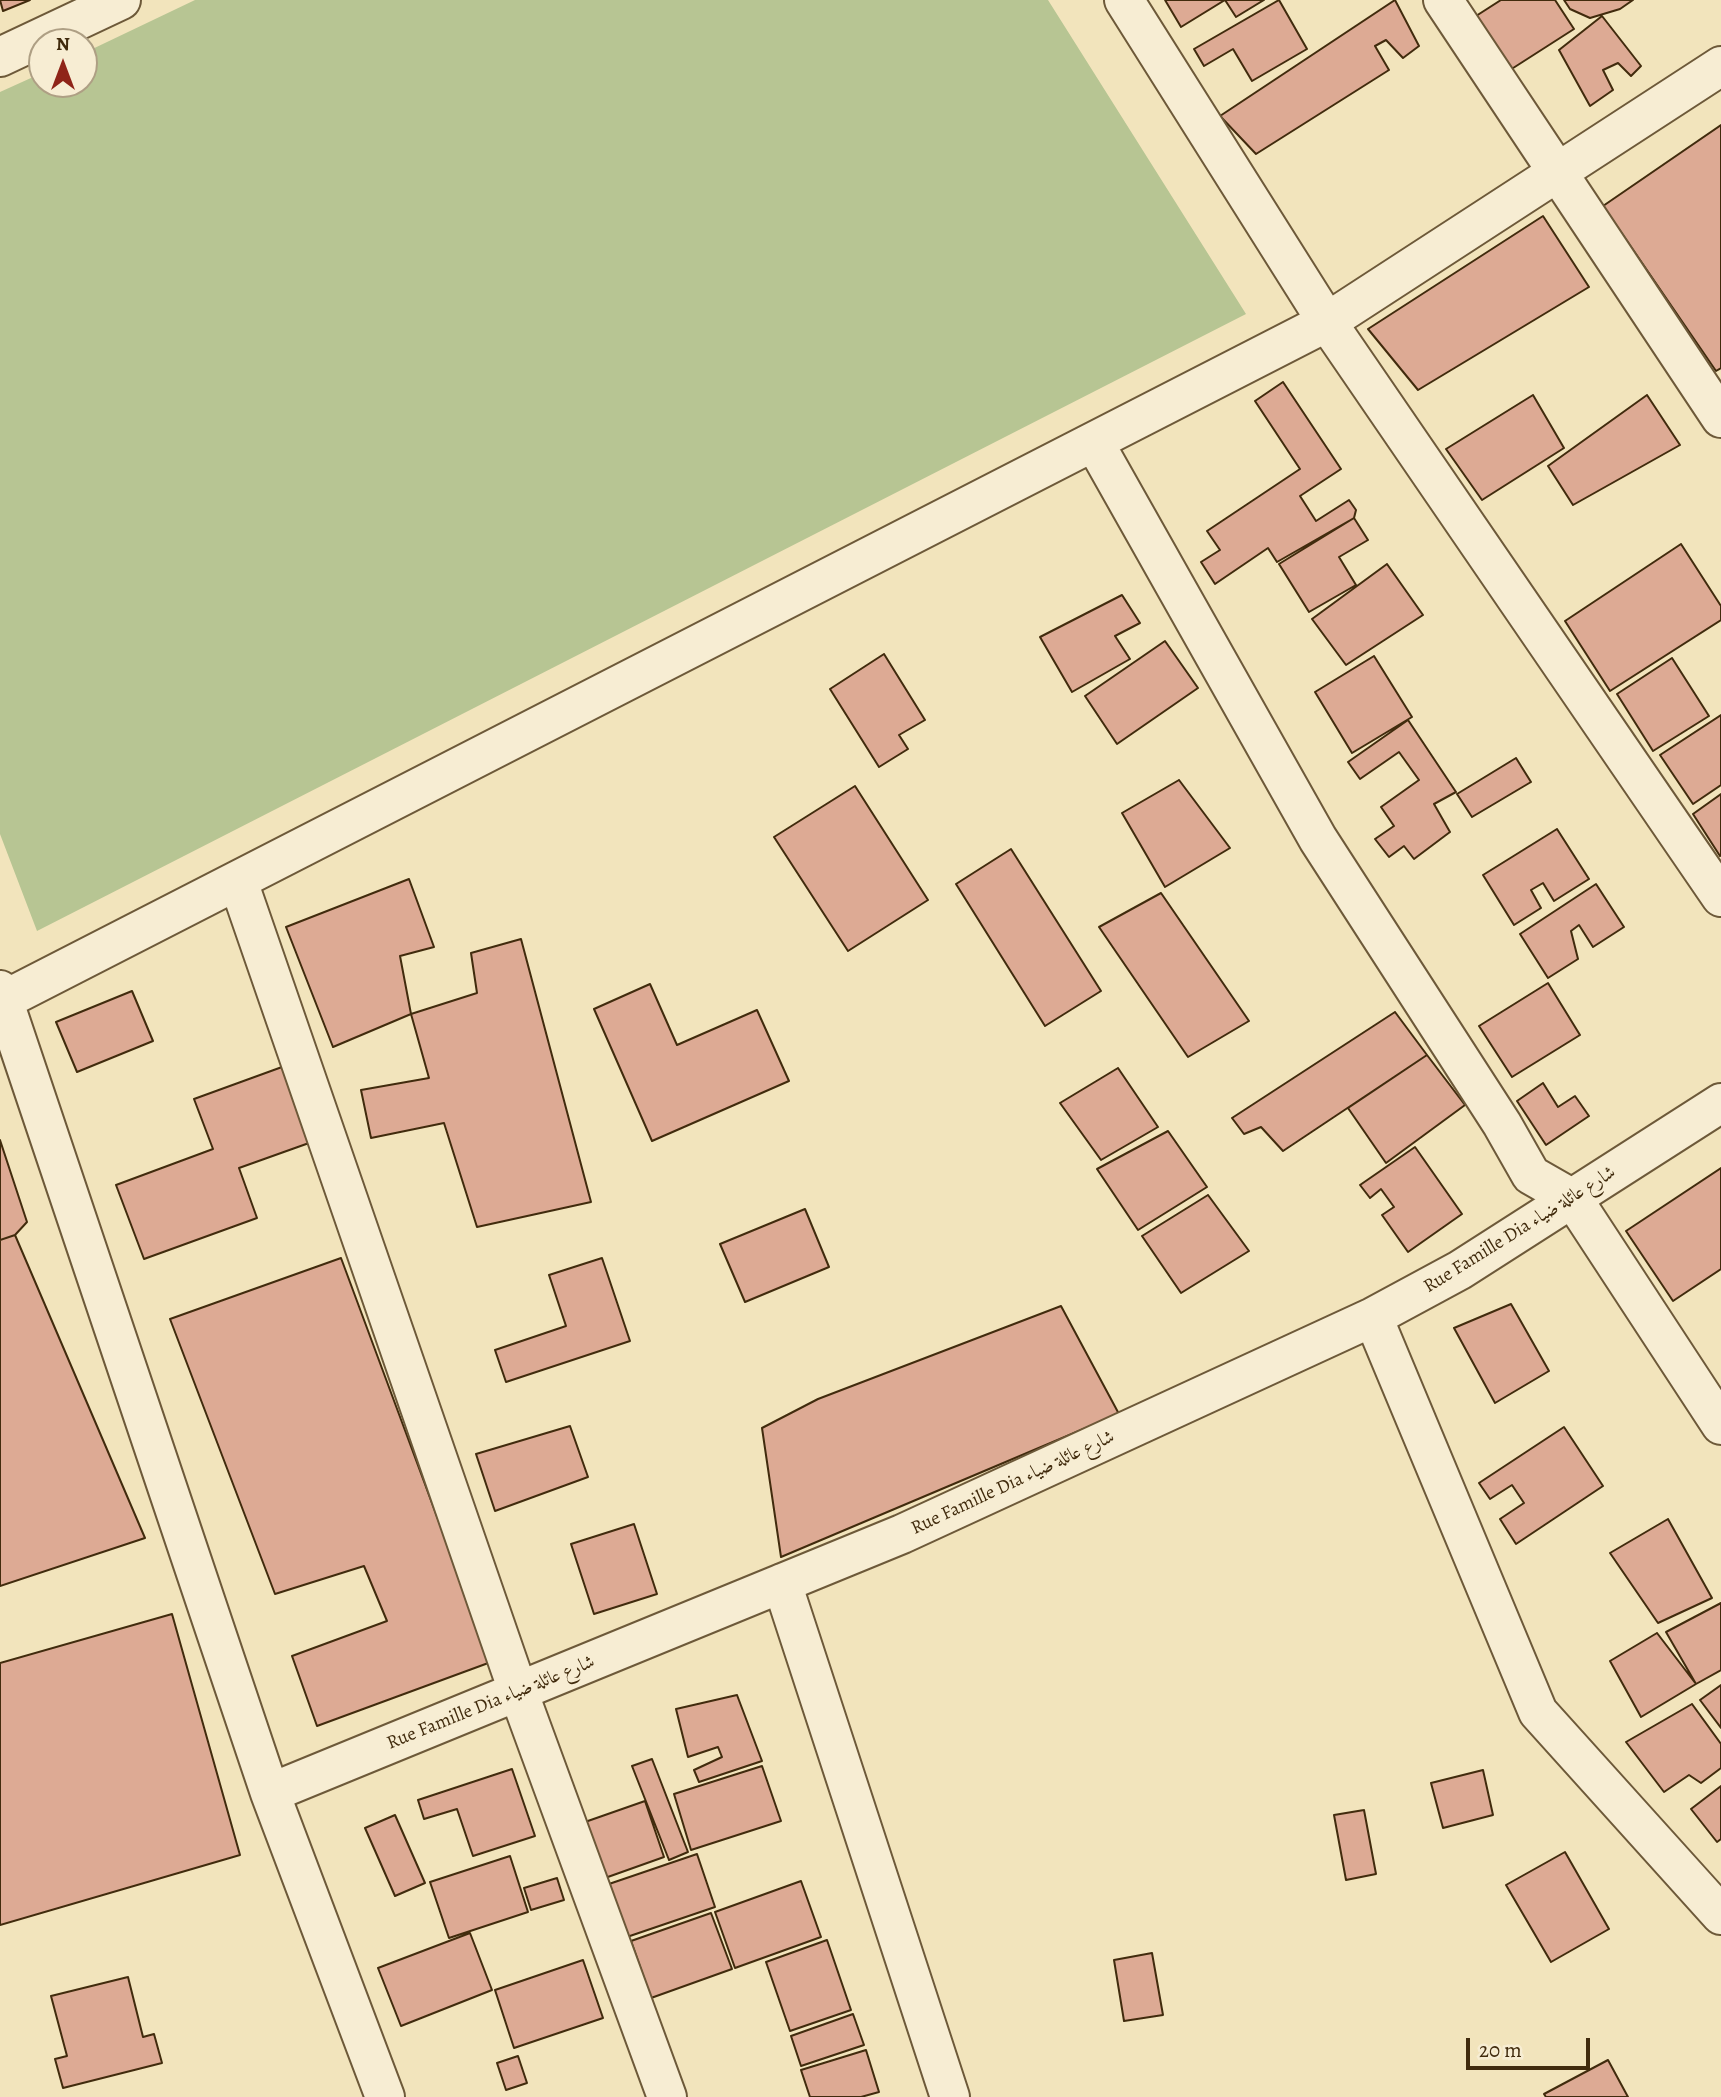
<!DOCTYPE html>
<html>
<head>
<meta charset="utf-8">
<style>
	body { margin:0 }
	#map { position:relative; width:1721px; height:2097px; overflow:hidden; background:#f2e4bc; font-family:Alegreya,serif }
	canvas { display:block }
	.north { position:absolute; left:28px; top:28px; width:70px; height:70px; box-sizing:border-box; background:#f7edd3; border:2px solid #ae9f84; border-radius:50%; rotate:0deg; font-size:19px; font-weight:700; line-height:28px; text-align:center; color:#412b0d }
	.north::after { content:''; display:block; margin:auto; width:24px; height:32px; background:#8f2418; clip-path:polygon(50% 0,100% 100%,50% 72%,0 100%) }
	.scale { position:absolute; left:1466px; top:2038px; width:124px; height:32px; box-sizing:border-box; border:4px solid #412b0d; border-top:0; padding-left:9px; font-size:21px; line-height:24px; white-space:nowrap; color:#412b0d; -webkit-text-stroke:5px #f7edd3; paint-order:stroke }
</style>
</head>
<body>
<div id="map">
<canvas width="1721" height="2097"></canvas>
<div class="north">N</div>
<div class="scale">20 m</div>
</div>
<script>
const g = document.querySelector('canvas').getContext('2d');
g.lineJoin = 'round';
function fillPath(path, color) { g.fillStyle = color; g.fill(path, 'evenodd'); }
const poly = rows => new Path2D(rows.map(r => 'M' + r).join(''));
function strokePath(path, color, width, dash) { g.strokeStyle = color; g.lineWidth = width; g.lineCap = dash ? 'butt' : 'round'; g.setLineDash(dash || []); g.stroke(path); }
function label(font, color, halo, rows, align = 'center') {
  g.font = font + ' Alegreya,Amiri,serif'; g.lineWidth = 5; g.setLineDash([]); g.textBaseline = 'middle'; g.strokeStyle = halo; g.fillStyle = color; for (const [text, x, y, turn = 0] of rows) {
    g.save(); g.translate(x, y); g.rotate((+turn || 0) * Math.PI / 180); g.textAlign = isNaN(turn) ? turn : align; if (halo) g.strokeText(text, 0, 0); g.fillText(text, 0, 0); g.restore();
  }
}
fillPath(poly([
	[195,0,1048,0,1246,314,37,931,0,834,0,92,42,73,42,84,84,84,84,53]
]), '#b7c593');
const building = poly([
	[0,0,30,0,3,11,0,0],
	[1165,0,1264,0,1236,17,1225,0,1181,27,1165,0],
	[1279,0,1307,49,1252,81,1233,49,1204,66,1194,49,1279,0],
	[1395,0,1419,46,1403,58,1386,40,1375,46,1389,70,1256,154,1220,116,1395,0],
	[1501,0,1555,0,1574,29,1496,79,1462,25,1501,0],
	[1564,0,1633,0,1620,9,1590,18,1570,9,1564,0],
	[1602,16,1641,66,1631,76,1618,63,1603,70,1613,90,1590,106,1559,50,1602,16],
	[1721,125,1721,368,1716,371,1603,206,1721,125],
	[1543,216,1589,287,1418,390,1368,329,1543,216],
	[1283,382,1341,469,1300,496,1316,521,1349,500,1356,510,1354,518,1277,562,1268,548,1215,584,1201,562,1220,550,1207,531,1300,469,1255,401,1283,382],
	[1533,395,1564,448,1482,500,1446,449,1533,395],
	[1647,395,1680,445,1573,505,1548,466,1647,395],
	[1354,518,1368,540,1339,557,1356,585,1309,612,1279,564,1354,518],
	[1681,544,1721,606,1721,620,1610,691,1565,621,1681,544],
	[1387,564,1423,615,1346,665,1312,619,1387,564],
	[1122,595,1140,623,1115,636,1130,659,1072,692,1040,637,1122,595],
	[1165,641,1198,688,1117,744,1085,696,1165,641],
	[884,654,925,720,899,735,908,749,879,767,830,689,884,654],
	[1374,656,1412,717,1352,753,1315,692,1374,656],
	[1672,658,1709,716,1653,751,1617,694,1672,658],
	[1721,715,1721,785,1693,804,1660,755,1721,715],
	[1408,720,1456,792,1434,804,1450,832,1414,859,1404,846,1389,857,1375,839,1394,826,1381,807,1419,780,1399,752,1360,779,1348,762,1408,720],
	[1516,758,1531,782,1472,817,1457,794,1516,758],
	[1179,780,1230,848,1165,887,1122,813,1179,780],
	[855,786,928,900,848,951,774,837,855,786],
	[1721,794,1721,855,1720,856,1693,814,1721,794],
	[1557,829,1589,879,1554,901,1543,883,1531,890,1541,908,1514,925,1483,875,1557,829],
	[1011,849,1101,991,1045,1026,956,884,1011,849],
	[409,879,434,947,400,956,411,1014,333,1047,286,927,409,879],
	[1596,884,1624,927,1593,947,1579,925,1571,931,1578,959,1548,978,1520,934,1596,884],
	[1161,893,1249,1021,1188,1057,1099,927,1161,893],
	[521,939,591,1202,477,1227,444,1123,371,1138,361,1090,429,1078,411,1014,477,993,471,953,521,939],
	[1548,983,1580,1035,1512,1077,1479,1026,1548,983],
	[650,984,677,1045,757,1010,789,1081,652,1141,594,1009,650,984],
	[132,991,153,1041,77,1072,56,1022,132,991],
	[1395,1012,1427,1055,1283,1151,1261,1127,1244,1134,1232,1118,1395,1012],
	[1427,1055,1465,1105,1386,1163,1348,1108,1427,1055],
	[282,1067,309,1143,239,1168,257,1218,144,1259,116,1185,213,1149,194,1099,282,1067],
	[1118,1068,1158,1127,1101,1160,1060,1103,1118,1068],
	[1543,1083,1558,1107,1575,1096,1589,1116,1546,1145,1517,1101,1543,1083],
	[1168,1131,1207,1187,1138,1230,1097,1169,1168,1131],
	[0,1140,27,1222,15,1235,0,1240,0,1140],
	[1415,1147,1462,1214,1408,1252,1382,1215,1394,1207,1381,1189,1370,1198,1360,1185,1415,1147],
	[1721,1168,1721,1269,1673,1301,1626,1231,1721,1168],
	[1208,1195,1249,1251,1181,1293,1142,1236,1208,1195],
	[805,1209,829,1267,745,1302,720,1244,805,1209],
	[15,1235,145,1538,0,1586,0,1240,15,1235],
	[341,1258,491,1662,317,1726,292,1656,387,1621,364,1566,275,1594,170,1319,341,1258],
	[602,1258,630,1341,506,1382,495,1350,566,1326,549,1275,602,1258],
	[1511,1304,1549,1371,1495,1403,1454,1328,1511,1304],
	[1061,1306,1119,1414,781,1557,762,1428,818,1399,1061,1306],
	[570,1426,588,1477,495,1511,476,1454,570,1426],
	[1564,1427,1603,1486,1516,1544,1500,1519,1524,1503,1512,1485,1490,1499,1479,1483,1564,1427],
	[1668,1519,1712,1598,1658,1623,1610,1553,1668,1519],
	[634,1524,657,1594,594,1614,571,1544,634,1524],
	[1721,1603,1721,1670,1696,1684,1666,1632,1721,1603],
	[172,1614,240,1855,0,1925,0,1663,172,1614],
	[1657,1633,1696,1684,1641,1717,1610,1661,1657,1633],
	[1721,1685,1721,1728,1700,1700,1721,1685],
	[737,1695,762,1761,699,1782,694,1770,722,1757,718,1747,688,1757,676,1709,737,1695],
	[1692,1704,1721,1744,1721,1768,1701,1783,1689,1775,1664,1792,1626,1742,1692,1704],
	[652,1759,688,1852,669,1860,632,1766,652,1759],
	[762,1766,781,1821,691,1850,674,1794,762,1766],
	[512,1769,535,1836,473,1856,457,1809,424,1819,418,1800,512,1769],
	[1483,1770,1493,1815,1443,1828,1431,1783,1483,1770],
	[1721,1786,1721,1839,1717,1842,1691,1809,1721,1786],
	[645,1801,664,1857,605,1878,585,1822,645,1801],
	[1364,1810,1376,1874,1346,1880,1334,1815,1364,1810],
	[395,1815,425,1883,395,1896,365,1828,395,1815],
	[1565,1852,1609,1929,1551,1962,1506,1885,1565,1852],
	[697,1854,715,1907,624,1938,606,1885,697,1854],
	[510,1856,528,1912,449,1938,430,1882,510,1856],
	[557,1878,564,1900,531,1910,524,1888,557,1878],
	[801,1881,821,1937,735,1968,715,1912,801,1881],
	[711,1913,732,1969,651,1998,631,1941,711,1913],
	[470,1933,492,1990,401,2026,378,1968,470,1933],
	[827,1940,851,2010,790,2031,766,1962,827,1940],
	[1152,1953,1163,2015,1124,2021,1114,1960,1152,1953],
	[583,1960,603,2018,514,2048,495,1990,583,1960],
	[128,1977,143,2037,154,2034,162,2063,63,2088,55,2059,67,2056,51,1996,128,1977],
	[853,2014,864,2045,801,2066,791,2036,853,2014],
	[866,2050,879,2092,861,2097,810,2097,801,2070,866,2050],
	[518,2056,527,2083,506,2090,497,2063,518,2056],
	[1608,2060,1628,2097,1546,2097,1544,2094,1608,2060]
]);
fillPath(building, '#ddaa94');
strokePath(building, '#412b0d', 2);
const minor = poly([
	[1124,0,1327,322,1721,897],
	[1443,0,1721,418],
	[0,57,121,0],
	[1094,442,1318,839,1502,1124,1531,1175,1573,1199,1721,1425],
	[238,881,518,1691,667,2097],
	[0,990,270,1793,385,2097],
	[4,1000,1327,322,1721,66],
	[1373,1317,1538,1712,1721,1915],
	[782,1583,950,2097],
	[270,1793,902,1534,1373,1317,1460,1270,1721,1103]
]);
strokePath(minor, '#6d5939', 42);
strokePath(minor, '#f7edd3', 38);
label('19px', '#412b0d', '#f7edd3', [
	["Rue Famille Dia شارع عائلة ضياء",1520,1230,-32],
	["Rue Famille Dia شارع عائلة ضياء",1013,1483,-25],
	["Rue Famille Dia شارع عائلة ضياء",491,1703,-22]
]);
</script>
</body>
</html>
